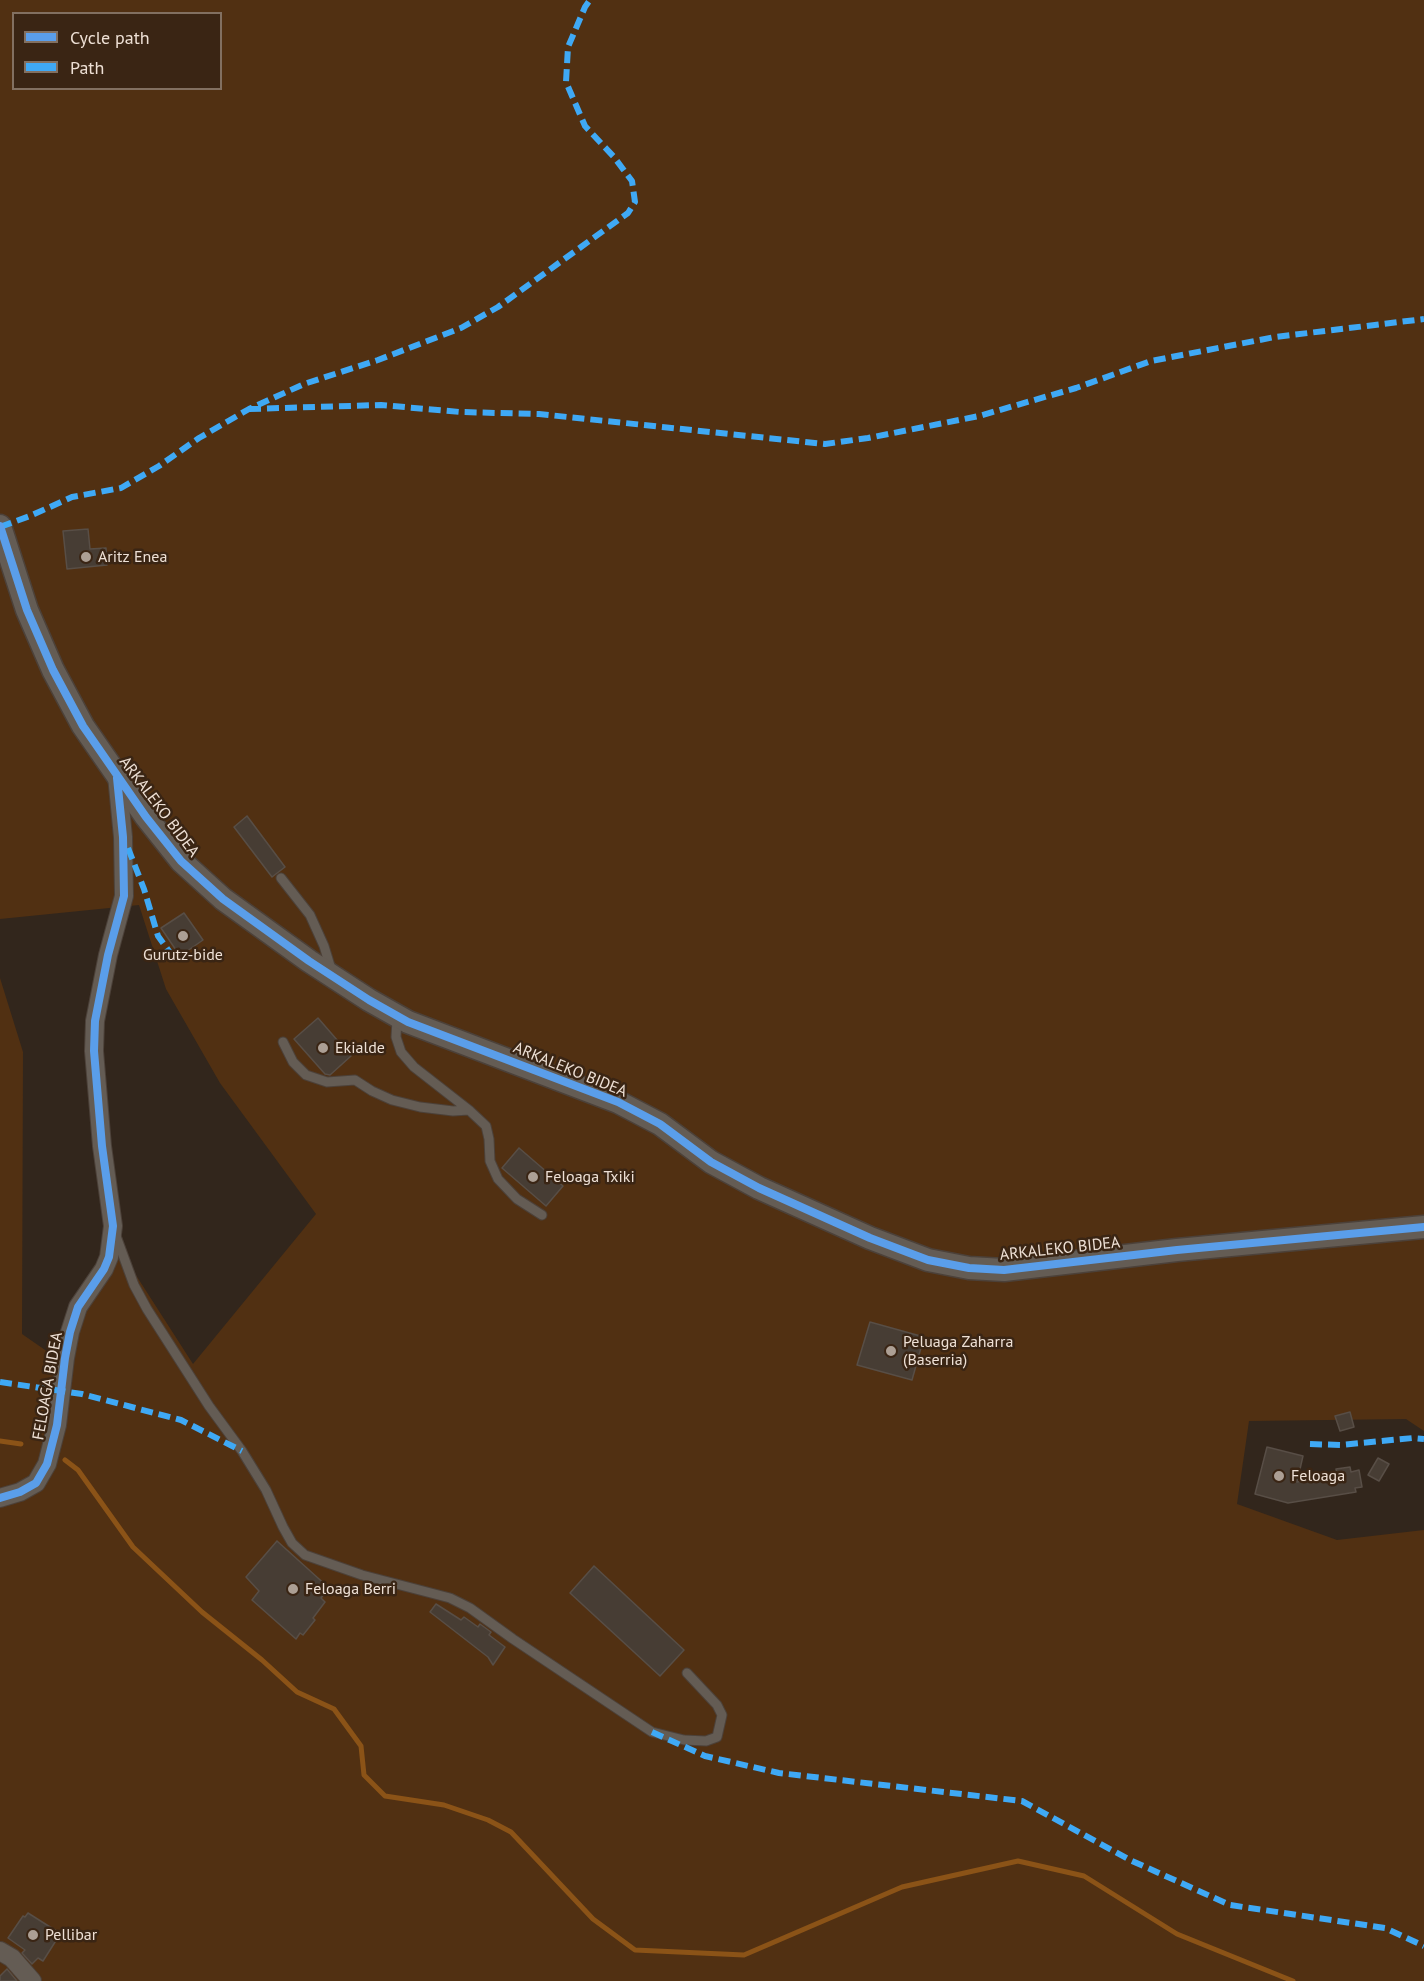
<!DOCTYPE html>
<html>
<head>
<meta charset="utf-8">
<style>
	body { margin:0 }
	#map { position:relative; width:1424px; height:1981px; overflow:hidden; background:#32261c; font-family:"PT Sans",sans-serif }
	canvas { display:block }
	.legend { position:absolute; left:12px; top:12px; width:210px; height:78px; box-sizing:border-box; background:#3a2514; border:2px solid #827061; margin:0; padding:8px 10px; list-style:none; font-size:18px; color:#eee0d5 }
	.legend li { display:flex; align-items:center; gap:12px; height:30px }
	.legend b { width:30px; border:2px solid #827061 }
</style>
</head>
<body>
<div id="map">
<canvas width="1424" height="1981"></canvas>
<ul class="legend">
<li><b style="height:8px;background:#5a9eea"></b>Cycle path</li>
<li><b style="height:8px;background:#3fa9f5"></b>Path</li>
</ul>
</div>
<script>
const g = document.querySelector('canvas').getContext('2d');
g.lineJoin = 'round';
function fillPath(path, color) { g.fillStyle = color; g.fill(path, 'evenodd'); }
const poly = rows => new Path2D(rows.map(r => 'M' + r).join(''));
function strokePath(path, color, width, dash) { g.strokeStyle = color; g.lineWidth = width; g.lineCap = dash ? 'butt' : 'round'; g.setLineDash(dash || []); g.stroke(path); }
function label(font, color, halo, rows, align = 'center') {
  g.font = font + ' "PT Sans",sans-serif'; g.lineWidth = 5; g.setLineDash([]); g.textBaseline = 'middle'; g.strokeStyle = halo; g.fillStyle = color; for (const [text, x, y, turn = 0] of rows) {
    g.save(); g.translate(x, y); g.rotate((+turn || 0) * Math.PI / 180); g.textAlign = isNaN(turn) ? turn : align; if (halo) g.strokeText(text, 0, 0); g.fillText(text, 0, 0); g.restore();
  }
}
fillPath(poly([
	[0,0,1424,0,1424,1431,1406,1419,1249,1421,1237,1504,1337,1540,1424,1530,1424,1981,0,1981,0,978,23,1052,22,1334,61,1361,114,1241,193,1364,316,1214,220,1083,166,989,139,905,0,919],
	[14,14,220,14,220,88,14,88]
]), '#513012');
strokePath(poly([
	[0,1441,21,1444],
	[65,1460,78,1470,133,1547,202,1612,262,1660,297,1692,334,1709,361,1746,364,1775,385,1796,444,1805,488,1820,511,1832,593,1919,635,1950,744,1955,902,1887,1018,1861,1084,1876,1177,1934,1293,1981]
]), '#8b5317', 5);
const building = poly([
	[88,529,90,549,106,548,107,565,67,569,63,531,88,529],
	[247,816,285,867,272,877,234,827,247,816],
	[184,913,203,940,180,956,161,928,184,913],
	[318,1018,351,1056,330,1075,325,1074,294,1039,318,1018],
	[519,1148,563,1186,546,1206,502,1168,519,1148],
	[870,1322,924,1337,912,1380,857,1365,870,1322],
	[1350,1412,1354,1427,1340,1431,1335,1416,1350,1412],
	[1267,1447,1303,1456,1297,1482,1337,1474,1336,1469,1350,1467,1351,1472,1359,1470,1362,1487,1355,1488,1356,1492,1288,1503,1255,1494,1267,1447],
	[1378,1458,1389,1464,1379,1481,1368,1475,1378,1458],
	[277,1541,329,1588,321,1598,325,1602,313,1618,315,1620,303,1635,300,1633,296,1639,252,1600,259,1591,246,1577,277,1541],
	[594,1566,684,1650,660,1676,570,1593,594,1566],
	[436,1604,461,1620,464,1617,478,1627,480,1624,491,1632,489,1635,505,1647,493,1665,488,1657,430,1612,436,1604],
	[28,1913,58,1932,54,1937,57,1939,43,1961,38,1958,32,1964,22,1953,25,1950,8,1938,23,1916,25,1917,28,1913],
	[7,1969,17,1981,0,1981,0,1976,7,1969]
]);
fillPath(building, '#473d34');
strokePath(building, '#584e46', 1.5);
const service = poly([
	[281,878,310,915,324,946,331,969],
	[397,1019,396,1037,401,1052,414,1067,469,1110,486,1126,489,1139,490,1161,498,1179,517,1199,542,1215],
	[283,1042,293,1062,306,1075,327,1082,355,1080,372,1091,392,1100,420,1107,453,1111,469,1110],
	[116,1236,134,1285,147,1309,209,1406,242,1451,266,1490,283,1527,292,1543,305,1555,362,1575,450,1598,470,1608,513,1639,652,1732,684,1740,706,1741,717,1737,722,1715,717,1705,687,1673]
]);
const minor = poly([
	[0,1498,20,1492,36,1483,47,1464,57,1425,65,1358,70,1332,78,1307,104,1269,109,1257,113,1226,102,1146,94,1051,95,1021,108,955,124,896,123,837,117,776],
	[0,1951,12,1958,32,1981]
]);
const tertiary = poly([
	[0,526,27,610,53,670,83,726,146,817,181,861,223,899,309,961,369,1000,408,1022,618,1102,660,1124,711,1162,759,1188,870,1238,928,1260,969,1268,1004,1270,1177,1250,1424,1227]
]);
strokePath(service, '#4c4139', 11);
strokePath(minor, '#4c4139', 20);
strokePath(tertiary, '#4c4139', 25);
strokePath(service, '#645c54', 9);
strokePath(minor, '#645c54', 18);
strokePath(tertiary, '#645c54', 22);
strokePath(poly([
	[249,409,381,405,460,412,539,414,825,444,868,438,979,416,1076,388,1151,361,1275,337,1424,319],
	[0,527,30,516,72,497,121,488,159,466,199,438,249,409,304,384,378,360,461,328,498,307,628,213,635,202,632,181,614,157,585,126,566,82,568,47,585,7,590,0],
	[128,848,144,889,158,936,171,954],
	[0,1382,82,1394,181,1420,242,1451],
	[1310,1444,1340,1445,1413,1438,1424,1439],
	[652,1732,705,1756,779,1773,1022,1801,1130,1860,1230,1905,1385,1928,1424,1946]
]), '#3fa9f5', 6, [12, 6]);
strokePath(poly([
	[0,526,27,610,53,670,83,726,146,817,181,861,223,899,309,961,369,1000,408,1022,618,1102,660,1124,711,1162,759,1188,870,1238,928,1260,969,1268,1004,1270,1177,1250,1424,1227],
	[0,1498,20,1492,36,1483,47,1464,57,1425,65,1358,70,1332,78,1307,104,1269,109,1257,113,1226,102,1146,94,1051,95,1021,108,955,124,896,123,837,117,778]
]), '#5a9eea', 8);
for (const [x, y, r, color] of [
	[86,557,6,"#ac9f94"],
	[183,936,6,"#ac9f94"],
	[323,1048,6,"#ac9f94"],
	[533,1177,6,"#ac9f94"],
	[891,1351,6,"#ac9f94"],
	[1279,1476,6,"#ac9f94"],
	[293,1589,6,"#ac9f94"],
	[33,1935,6,"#ac9f94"]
]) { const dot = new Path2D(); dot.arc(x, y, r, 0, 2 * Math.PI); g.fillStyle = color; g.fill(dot); strokePath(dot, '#3a2514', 2); }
label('16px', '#eee0d5', '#3a2514', [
	["Aritz Enea",98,557],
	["Gurutz-bide",183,955,"center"],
	["Ekialde",335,1048],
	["Feloaga Txiki",545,1177],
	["Peluaga Zaharra",903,1342],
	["(Baserria)",903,1360],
	["Feloaga",1291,1476],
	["Feloaga Berri",305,1589],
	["Pellibar",45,1935]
], 'left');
label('16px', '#eee0d5', '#3a2514', [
	["ARKALEKO BIDEA",159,807,53],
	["ARKALEKO BIDEA",570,1070,22],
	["ARKALEKO BIDEA",1060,1249,-6],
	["FELOAGA BIDEA",48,1386,-80]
]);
</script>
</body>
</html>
